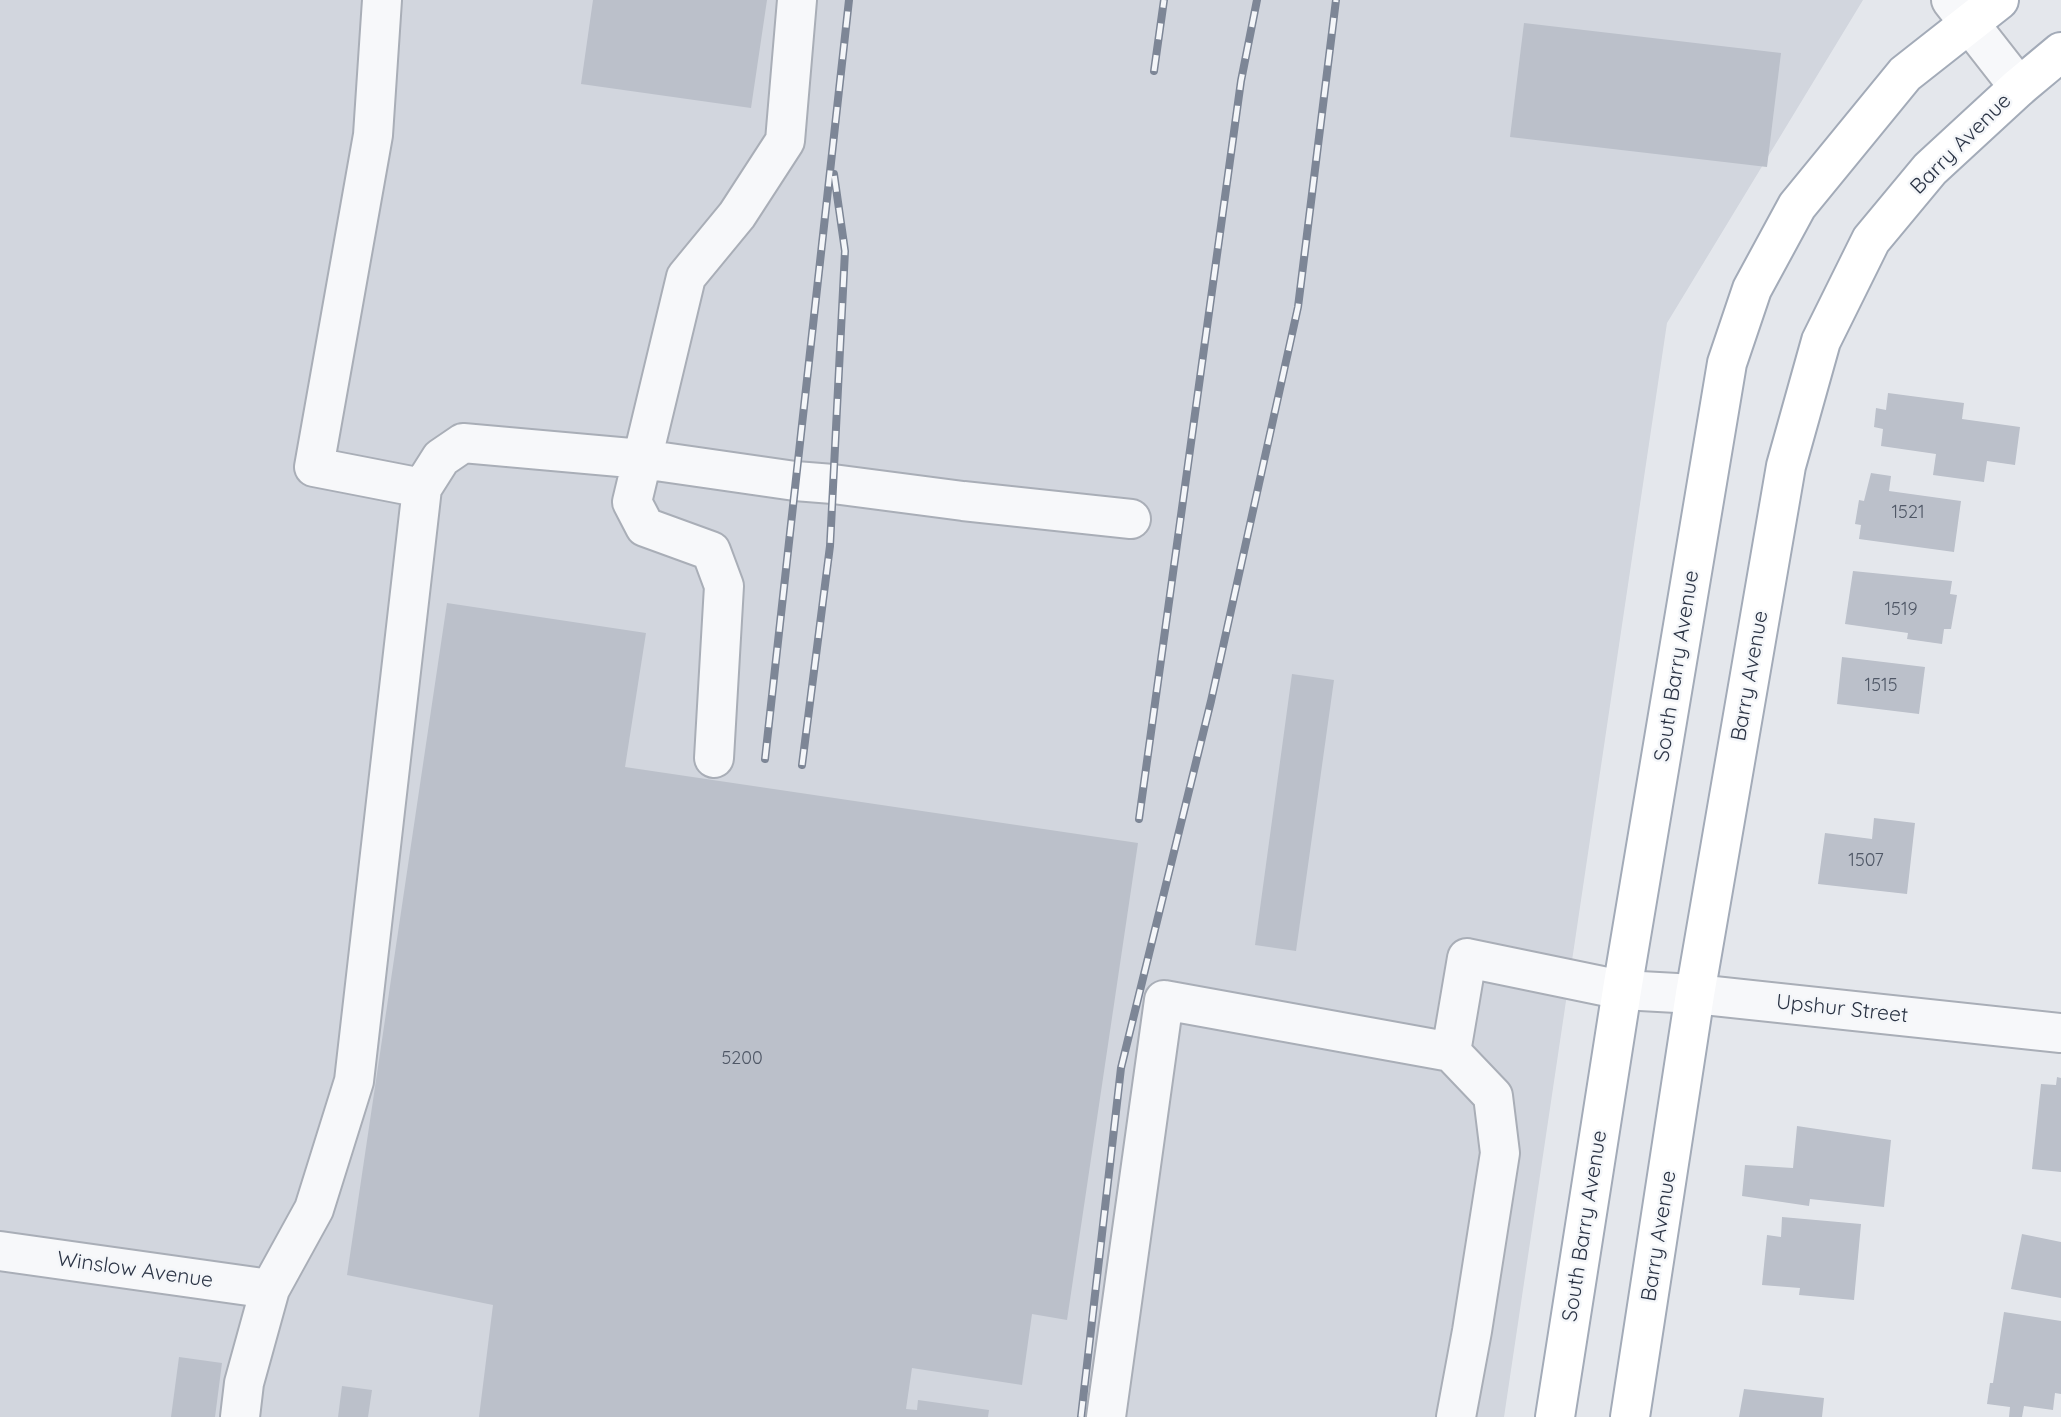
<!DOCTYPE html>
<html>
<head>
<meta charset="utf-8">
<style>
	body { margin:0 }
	canvas { display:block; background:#e4e7ec }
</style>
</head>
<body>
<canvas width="2061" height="1417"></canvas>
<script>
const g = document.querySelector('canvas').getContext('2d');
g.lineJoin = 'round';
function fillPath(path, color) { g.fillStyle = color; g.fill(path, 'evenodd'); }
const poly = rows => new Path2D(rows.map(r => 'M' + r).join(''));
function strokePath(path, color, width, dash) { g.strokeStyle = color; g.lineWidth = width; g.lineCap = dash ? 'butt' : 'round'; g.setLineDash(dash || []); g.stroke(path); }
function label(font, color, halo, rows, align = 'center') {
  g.font = font + ' Quicksand,sans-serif'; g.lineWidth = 5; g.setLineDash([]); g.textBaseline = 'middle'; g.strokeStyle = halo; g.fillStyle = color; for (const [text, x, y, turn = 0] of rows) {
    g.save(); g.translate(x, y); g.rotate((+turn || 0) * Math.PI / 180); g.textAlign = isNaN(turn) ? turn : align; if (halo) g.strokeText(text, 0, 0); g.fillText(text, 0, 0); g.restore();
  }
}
fillPath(poly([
	[0,0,1863,0,1667,323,1504,1417,0,1417]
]), '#d2d6de');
fillPath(poly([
	[593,0,767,0,751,108,581,84],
	[1524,23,1781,53,1767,167,1510,137],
	[1888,393,1964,403,1962,419,2020,427,2015,465,1987,461,1984,482,1933,475,1936,454,1881,446,1883,429,1874,427,1876,408,1886,410],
	[1871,473,1891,476,1889,491,1961,501,1954,552,1859,539,1861,525,1855,524,1859,500,1864,501],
	[1853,571,1952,581,1950,594,1957,595,1951,629,1944,629,1942,644,1907,639,1908,633,1845,624],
	[447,603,646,633,625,767,1138,843,1067,1320,1032,1314,1022,1385,912,1368,906,1409,917,1410,918,1400,989,1410,988,1417,479,1417,493,1305,347,1275],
	[1842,657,1925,667,1919,714,1837,704],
	[1292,674,1334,680,1296,951,1255,945],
	[1874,818,1915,823,1907,894,1818,884,1825,833,1872,839],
	[2057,1077,2061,1078,2061,1172,2032,1169,2041,1084,2056,1085],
	[1797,1126,1891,1140,1884,1207,1810,1199,1809,1206,1742,1196,1745,1165,1793,1168],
	[1782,1217,1861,1224,1854,1300,1799,1295,1800,1288,1762,1285,1767,1235,1781,1237],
	[2022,1234,2061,1242,2061,1298,2011,1289],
	[2004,1312,2061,1321,2061,1394,2055,1393,2053,1410,2024,1406,2022,1417,2009,1417,2010,1407,1987,1404,1990,1383,1993,1383],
	[179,1357,222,1363,215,1417,171,1417],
	[342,1386,372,1390,368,1417,338,1417],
	[1744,1389,1824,1398,1822,1417,1739,1417]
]), '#bbc0ca');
const minor = poly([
	[1951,0,2019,87],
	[422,488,441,458,463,443,642,459,795,481,833,484,963,501,1131,519],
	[714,758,724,586,711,551,645,527,632,502,686,277,737,215,785,141,797,0],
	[1451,1052,1493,1096,1500,1153,1472,1331,1456,1417],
	[0,1251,270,1289],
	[240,1417,244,1383,270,1289,314,1209,354,1081,422,488,314,467,373,135,382,0],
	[1106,1417,1164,1000,1451,1052,1467,958,1622,990,1695,994,2061,1033]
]);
const major = poly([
	[1555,1417,1622,990,1727,363,1752,289,1797,206,1905,74,1999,0],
	[1630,1417,1695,994,1786,466,1821,341,1871,240,1930,169,2019,87,2061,52]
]);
strokePath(minor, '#a9aeb7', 42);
strokePath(major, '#a3abb8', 42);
strokePath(minor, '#f7f8fa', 38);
strokePath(major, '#fff', 38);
const rail = poly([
	[1154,71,1164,0],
	[765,759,849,0],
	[802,765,830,546,845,251,834,174],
	[1139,819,1241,81,1257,0],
	[1081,1417,1121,1068,1211,701,1298,307,1336,0]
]);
strokePath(rail, '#7d8696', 8);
strokePath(rail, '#f4f6f9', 5, [16]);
label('18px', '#4f5766', null, [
	["1521",1908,513],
	["1519",1901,610],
	["1515",1881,686],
	["1507",1866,861],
	["5200",742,1059]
]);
label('21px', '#2b3445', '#f4f6f9', [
	["Barry Avenue",1961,144,-45],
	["South Barry Avenue",1677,666,-81],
	["Barry Avenue",1750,676,-80],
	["Upshur Street",1842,1009,6],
	["South Barry Avenue",1585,1226,-81],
	["Barry Avenue",1659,1236,-81],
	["Winslow Avenue",135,1270,8]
]);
</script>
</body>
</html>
